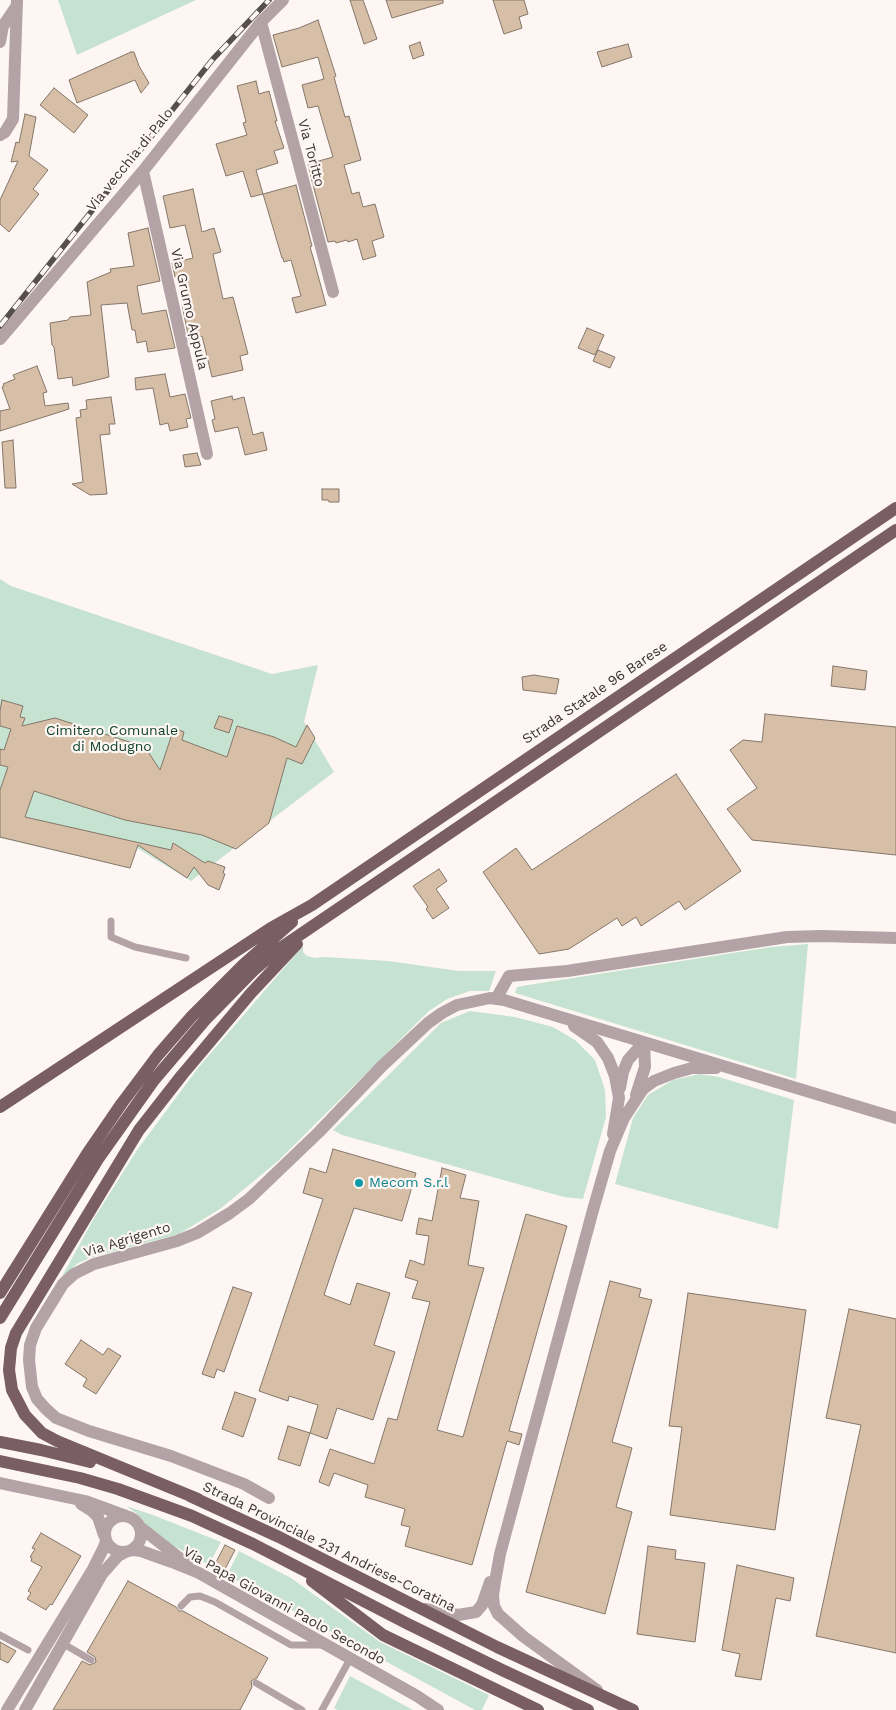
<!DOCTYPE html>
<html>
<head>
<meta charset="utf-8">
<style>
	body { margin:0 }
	canvas { display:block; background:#fef6f2 }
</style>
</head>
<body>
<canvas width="896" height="1710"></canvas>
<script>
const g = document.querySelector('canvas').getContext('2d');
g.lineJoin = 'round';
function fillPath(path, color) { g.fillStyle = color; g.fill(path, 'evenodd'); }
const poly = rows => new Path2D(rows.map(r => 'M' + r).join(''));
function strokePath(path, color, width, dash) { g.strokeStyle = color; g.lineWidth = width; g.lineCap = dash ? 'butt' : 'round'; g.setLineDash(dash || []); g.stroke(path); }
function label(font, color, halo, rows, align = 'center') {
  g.font = font + ' "Work Sans",sans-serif'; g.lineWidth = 4.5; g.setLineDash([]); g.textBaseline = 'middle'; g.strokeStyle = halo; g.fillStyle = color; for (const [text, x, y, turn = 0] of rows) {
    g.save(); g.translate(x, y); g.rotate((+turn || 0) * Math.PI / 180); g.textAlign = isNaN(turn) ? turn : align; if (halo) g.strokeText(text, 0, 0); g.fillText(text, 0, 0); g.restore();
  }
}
fillPath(poly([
	[58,0,196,0,77,55],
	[0,579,11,586,272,674,318,665,304,722,334,772,191,881,137,848,130,868,0,838],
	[808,944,796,1079,515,993,517,987,528,985,771,947],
	[303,946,303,952,307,956,315,958,325,957,388,961,459,971,496,971,489,991,470,991,447,999,429,1011,278,1161,220,1209,179,1234,93,1257,78,1263,60,1280,93,1220,137,1150,198,1068],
	[470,1011,515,1017,553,1027,575,1040,595,1060,605,1090,606,1117,583,1199,564,1197,342,1135,333,1130,441,1023],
	[700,1074,719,1077,794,1100,778,1229,615,1184,633,1118,648,1095,673,1080],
	[126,1506,153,1515,221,1542,209,1565,170,1544,149,1529,136,1513],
	[239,1551,291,1578,380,1642,489,1695,482,1710,475,1710,227,1575],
	[350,1676,413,1710,337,1710,334,1708]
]), '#c6e3d1');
const building = poly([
	[350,0,363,0,377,39,364,44,350,0],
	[386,0,443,0,443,3,392,18,386,0],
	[493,0,524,0,528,14,519,17,522,28,504,34,493,0],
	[318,20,336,76,334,77,345,117,349,116,361,160,344,165,352,194,359,192,363,207,375,204,384,237,372,241,376,256,363,260,357,239,348,242,347,240,336,243,335,241,328,242,312,181,308,164,333,157,318,106,308,108,302,85,324,79,318,57,282,67,273,35,299,28,318,20],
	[420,42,424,55,413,59,409,46,420,42],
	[628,44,632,57,602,67,597,52,628,44],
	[131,52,134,52,139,66,149,83,141,93,135,80,77,103,69,80,131,52],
	[256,81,259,94,269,91,277,121,275,121,284,148,274,151,278,163,256,170,263,194,251,197,243,171,226,176,216,144,247,135,243,123,246,122,237,86,256,81],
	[54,88,88,115,74,133,40,105,54,88],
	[25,114,36,117,29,156,48,170,33,189,39,194,9,232,0,224,0,200,18,161,11,162,16,142,19,143,25,114],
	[296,185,312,246,310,247,313,257,326,305,296,313,292,298,301,296,291,260,284,262,283,258,282,258,263,194,296,185],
	[193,189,202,232,214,228,221,252,213,254,223,299,233,297,248,354,240,356,243,370,212,377,202,336,189,339,182,305,187,304,180,276,175,277,172,263,193,258,185,225,170,228,163,196,193,189],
	[148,228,160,281,137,286,142,314,166,310,175,348,148,352,146,341,137,343,135,330,132,330,127,303,101,305,109,377,73,386,72,377,58,379,54,347,52,345,50,323,68,320,70,317,91,315,87,282,111,272,110,269,134,266,128,233,148,228],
	[587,328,604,335,595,355,578,348,587,328],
	[598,350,615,357,610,368,593,361,598,350],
	[37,366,47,392,43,393,45,406,68,403,69,409,0,431,0,411,10,409,2,387,4,386,3,384,15,379,13,375,37,366],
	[165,374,170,397,185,394,191,418,186,419,188,427,170,431,168,423,160,425,153,388,136,390,135,378,165,374],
	[232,396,233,400,244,397,253,435,263,432,267,450,245,455,238,427,215,432,212,420,215,419,211,401,232,396],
	[111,397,115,424,109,424,110,434,100,435,107,494,90,495,72,484,83,482,76,418,81,417,80,410,87,409,86,400,111,397],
	[13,440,16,488,5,488,2,442,13,440],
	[197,453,201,465,185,467,183,455,197,453],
	[322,489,339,489,339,502,329,502,328,500,322,500,322,489],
	[833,666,867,671,865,690,831,686,833,666],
	[534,675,559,679,556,694,523,690,522,677,534,675],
	[2,700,23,706,20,717,25,718,22,726,55,718,145,747,160,770,174,728,184,732,182,740,227,757,237,726,274,737,296,747,307,725,315,738,302,764,287,758,269,823,236,849,202,835,125,820,34,791,25,817,171,850,173,843,205,863,208,861,225,867,223,873,225,874,219,890,208,885,194,867,187,878,138,845,130,868,0,837,0,790,8,767,0,765,0,749,4,750,11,729,0,726,0,711,2,700],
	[765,714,896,727,896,855,752,840,727,809,757,788,730,750,743,740,762,742,765,714],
	[219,716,233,720,229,733,214,728,219,716],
	[676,774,741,871,685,910,679,901,641,926,636,917,622,926,617,918,569,949,539,954,483,872,516,848,532,870,676,774],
	[439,869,447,881,436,889,449,908,433,919,426,909,428,907,413,886,439,869],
	[333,1149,416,1173,402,1221,354,1208,337,1256,324,1295,350,1305,357,1283,390,1293,374,1345,395,1352,373,1420,337,1408,327,1439,310,1433,318,1405,289,1396,288,1401,259,1391,323,1199,303,1193,310,1168,326,1173,333,1149],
	[442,1168,466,1175,460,1198,479,1201,468,1265,484,1268,437,1430,463,1437,526,1214,567,1226,509,1431,522,1434,519,1445,507,1441,472,1565,405,1546,410,1527,401,1525,405,1509,365,1497,368,1485,334,1473,329,1486,319,1482,330,1449,374,1464,388,1418,397,1420,430,1302,412,1298,418,1281,405,1277,410,1260,424,1265,429,1236,416,1234,419,1218,432,1221,442,1168],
	[610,1281,641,1289,639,1297,652,1300,612,1442,632,1448,616,1507,632,1512,605,1614,526,1592,610,1281],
	[233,1287,252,1293,224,1372,217,1369,214,1378,202,1374,233,1287],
	[688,1293,806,1310,775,1530,670,1515,682,1427,669,1426,688,1293],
	[849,1309,896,1319,896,1653,816,1636,861,1425,826,1418,849,1309],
	[81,1340,103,1355,108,1348,121,1356,96,1394,83,1386,87,1379,65,1364,81,1340],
	[235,1392,256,1399,243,1437,222,1429,235,1392],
	[288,1426,310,1433,300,1466,278,1459,288,1426],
	[41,1533,81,1556,52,1605,50,1604,46,1610,27,1599,31,1593,28,1591,42,1567,31,1561,32,1558,30,1557,35,1549,32,1548,41,1533],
	[225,1545,235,1550,225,1569,215,1564,225,1545],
	[648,1546,676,1550,675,1559,705,1563,695,1642,637,1634,648,1546],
	[737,1565,794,1578,790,1601,776,1598,761,1680,735,1676,740,1654,722,1650,737,1565],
	[128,1581,176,1607,179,1611,183,1611,268,1658,257,1678,251,1681,252,1687,240,1710,53,1710,82,1661,90,1665,96,1662,95,1657,87,1652,128,1581],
	[0,1642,16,1651,8,1663,0,1659,0,1642]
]);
fillPath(building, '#d6bea7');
strokePath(building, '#84776a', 1);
strokePath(poly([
	[111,921,111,937,135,947,186,958],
	[181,1606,190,1597,200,1596,215,1602,291,1645,322,1645],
	[0,1635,28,1650],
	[62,1641,62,1643,91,1660],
	[256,1683,302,1710],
	[322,1710,350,1659]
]), '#b3a3a7', 7);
strokePath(poly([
	[261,22,333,292],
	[0,42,3,26,16,7],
	[0,135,5,132,13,119,17,0],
	[143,171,207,454],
	[0,339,143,171,261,22,283,0],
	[496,999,509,976,567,971,787,937,821,936,896,938],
	[574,1026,597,1042,608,1058,615,1076,619,1098,613,1134],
	[620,1088,623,1072,628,1060,644,1042,645,1067,636,1095],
	[0,1483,85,1501,126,1516],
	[269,1498,244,1484,171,1456,89,1431,56,1418,46,1409,37,1399,32,1387,29,1360,30,1345,36,1328,63,1284,74,1274,94,1264,177,1241,197,1233,230,1213,249,1199,319,1132,382,1066,428,1023,442,1013,457,1005,476,1001,490,998,504,1000,896,1118],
	[81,1504,92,1511,98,1517,104,1535],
	'105 1534a18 18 0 1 1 36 0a18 18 0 1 1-36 0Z',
	[140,1527,187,1564],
	[133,1550,141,1551,172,1562,199,1573,417,1696,438,1710],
	[425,1609,458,1615,476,1612,482,1605,490,1582],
	[597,1690,524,1637,498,1614,494,1606,493,1595,495,1582,500,1554,593,1210,610,1151,624,1118,643,1089,654,1081,674,1073,692,1068,716,1068],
	[7,1710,93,1569,104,1547,106,1541],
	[25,1710,102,1574,118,1556,124,1553]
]), '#b3a3a7', 12);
strokePath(poly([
	[0,1107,271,928,312,905,896,508],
	[0,1293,87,1154,122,1103,158,1055,192,1016,244,964,292,922],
	[0,1318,98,1159,154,1080,205,1020,253,971,276,951,896,530],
	[0,1442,41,1450,90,1462],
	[0,1461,80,1478,118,1489,192,1516,253,1544,408,1624,502,1670,588,1710],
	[190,1496,279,1537,497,1647,633,1710],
	[198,1499,57,1441,42,1433,25,1415,12,1390,9,1370,11,1348,16,1333,139,1130,182,1075,251,993,297,944],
	[312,1581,383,1635,538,1710]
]), '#795e64', 12);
const rail = poly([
	[0,326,213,59,269,0]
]);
strokePath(rail, '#564f4b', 5.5);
strokePath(rail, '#fef6f2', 4, [11]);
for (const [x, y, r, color] of [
	[359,1183,5,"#0f9aa8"]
]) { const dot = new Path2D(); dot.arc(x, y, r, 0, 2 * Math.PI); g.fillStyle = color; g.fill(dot); strokePath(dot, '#fef6f2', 2); }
label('14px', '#3b3430', '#fef6f2', [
	["Via Toritto",311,153,75],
	["Via vecchia di Palo",130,160,-51],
	["Via Grumo Appula",189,309,77],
	["Strada Statale 96 Barese",595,693,-34],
	["Via Agrigento",127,1240,-17],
	["Strada Provinciale 231 Andriese-Coratina",329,1547,26],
	["Via Papa Giovanni Paolo Secondo",284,1606,29]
]);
label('14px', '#0f442a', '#fef6f2', [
	["Cimitero Comunale",112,731],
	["di Modugno",112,747]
]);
label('14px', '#0d838f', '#fef6f2', [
	["Mecom S.r.l",369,1183]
], 'left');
</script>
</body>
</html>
